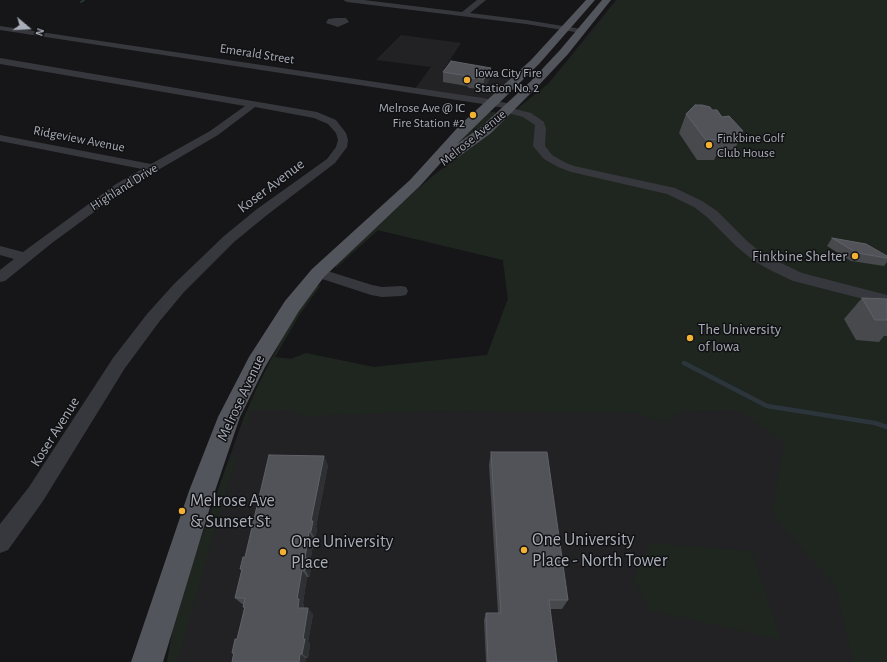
<!DOCTYPE html>
<html>
<head>
<meta charset="utf-8">
<style>
	body { margin:0 }
	#map { position:relative; width:887px; height:662px; overflow:hidden; background:#161618; font-family:"Alegreya Sans",sans-serif }
	canvas { display:block }
	.north { position:absolute; left:8px; top:8px; width:40px; height:40px; -webkit-text-stroke:3px #111113; paint-order:stroke; rotate:109deg; font-size:11px; font-weight:700; line-height:16px; text-align:center; color:#a8adb8 }
	.north::after { content:''; display:block; margin:auto; width:14px; height:18px; background:#a8adb8; clip-path:polygon(50% 0,100% 100%,50% 72%,0 100%) }
</style>
</head>
<body>
<div id="map">
<canvas width="887" height="662"></canvas>
<div class="north">N</div>
</div>
<script>
const g = document.querySelector('canvas').getContext('2d');
g.lineJoin = 'round';
function fillPath(path, color) { g.fillStyle = color; g.fill(path, 'evenodd'); }
const poly = rows => new Path2D(rows.map(r => 'M' + r).join(''));
function strokePath(path, color, width, dash) { g.strokeStyle = color; g.lineWidth = width; g.lineCap = dash ? 'butt' : 'round'; g.setLineDash(dash || []); g.stroke(path); }
function label(font, color, halo, rows, align = 'center') {
  g.font = font + ' "Alegreya Sans",sans-serif'; g.lineWidth = 3; g.setLineDash([]); g.textBaseline = 'middle'; g.strokeStyle = halo; g.fillStyle = color; for (const [text, x, y, turn = 0] of rows) {
    g.save(); g.translate(x, y); g.rotate((+turn || 0) * Math.PI / 180); g.textAlign = isNaN(turn) ? turn : align; if (halo) g.strokeText(text, 0, 0); g.fillText(text, 0, 0); g.restore();
  }
}
fillPath(poly([
	[616,0,887,0,887,662,167,662,176,611,226,467,244,417,272,357,374,367,487,355,508,299,503,260,373,229,430,178,548,84],
	[401,35,461,43,444,69,512,79,487,102,414,90,431,67,376,60]
]), '#222225');
fillPath(poly([
	[617,0,887,0,887,662,853,662,836,587,772,514,784,443,739,410,679,412,665,423,638,413,435,411,308,416,284,410,250,410,247,427,243,423,244,417,259,383,293,318,316,287,321,285,300,314,275,357,290,359,306,353,374,367,487,355,508,299,503,260,378,230,336,268,336,266,373,229,418,189,548,84,590,35],
	[489,112,495,112,496,115,452,151,459,138],
	[237,454,177,662,167,662,176,611,226,467,229,461],
	[651,543,752,551,781,640,649,610,633,579]
]), '#1e261f');
strokePath(poly([
	[81,2,84,0]
]), '#2c353c', 2);
strokePath(poly([
	[684,363,767,406,875,423,887,427]
]), '#2c353c', 4.5);
fillPath(poly([
	[343,0,364,0,462,12,477,0,486,0,470,13,526,20,581,29,585,31,581,33,526,24,347,2,343,0],
	[336,18,346,18,349,22,338,27,326,23,328,19,336,18],
	[0,26,483,98,515,105,516,107,515,109,531,113,544,122,546,129,545,146,552,155,566,163,574,166,675,188,702,201,717,211,747,241,764,255,802,273,887,295,887,305,793,281,772,271,754,261,737,247,707,217,694,207,667,194,571,172,558,167,544,159,533,146,535,125,523,117,504,112,503,110,504,108,483,104,0,30,0,26],
	[0,58,317,112,336,120,346,133,348,140,347,147,335,163,267,215,234,242,184,292,159,322,125,368,43,501,8,550,0,553,0,524,29,487,113,358,147,314,174,284,224,236,257,209,327,159,336,147,338,140,336,133,328,124,314,118,255,107,218,135,124,190,52,243,5,281,0,282,0,270,14,259,0,255,0,246,23,252,116,184,142,169,0,141,0,135,151,164,210,131,245,106,0,64,0,58],
	[318,268,372,285,382,287,401,286,406,287,408,291,406,295,401,296,382,297,371,295,313,276,311,273,313,270,318,268]
]), '#37383d');
fillPath(poly([
	[586,0,595,0,539,64,457,144,481,127,531,81,560,50,602,0,611,0,568,54,539,85,491,133,457,158,452,159,446,157,420,186,324,277,299,311,265,367,240,417,215,491,163,662,131,662,189,491,218,417,249,357,285,301,312,269,410,180,460,125,531,60,586,0]
]), '#53555c');
fillPath(poly([
	[491,68,490,78,484,89,469,88,467,86,443,82,443,72],
	[712,110,743,131,734,151,731,151,729,155,716,156,714,160,697,160,679,133,686,114],
	[832,238,887,258,887,262,884,266,851,261,827,246],
	[862,298,887,299,887,336,884,336,879,342,856,340,844,319],
	[491,452,568,600,562,609,550,609,557,662,486,662,484,620,486,613,498,613,489,465],
	[328,465,316,527,317,529,315,539,314,540,310,562,312,565,309,577,307,577,303,603,304,605,304,608,313,614,308,642,310,644,308,658,306,658,305,662,232,662,233,654,232,653,237,639,244,608,243,607,243,604,242,604,235,598,242,571,240,569,245,557]
]), '#47494d');
fillPath(poly([
	[491,68,490,78,484,89,484,79],
	[324,456,328,465,316,527,317,529,315,539,311,531,311,521],
	[309,532,314,540,310,562,312,565,309,577,305,570,305,558],
	[302,570,307,577,303,603,304,605,303,614,298,608,297,599],
	[308,608,313,614,308,642,310,644,308,658,302,654,303,639],
	[300,654,306,658,305,662,299,662]
]), '#2f3033');
const building = poly([
	[451,61,491,68,484,79,469,78,468,76,443,72,451,61],
	[695,105,702,105,710,107,712,110,717,110,722,117,729,116,743,131,735,131,739,135,720,136,723,139,706,140,686,114,695,105],
	[832,238,866,244,887,256,887,258,857,253,832,238],
	[862,298,887,299,887,320,875,320,862,298],
	[491,452,547,452,568,600,549,600,557,662,488,662,486,613,501,613,491,452],
	[269,455,324,456,311,521,313,521,311,531,309,532,305,558,307,558,305,570,302,570,297,599,299,599,298,608,308,608,303,639,305,639,302,654,300,654,299,662,232,662,234,653,232,653,235,639,237,639,245,607,243,607,245,598,235,598,242,569,240,569,243,557,245,557,269,455]
]);
fillPath(building, '#525359');
strokePath(building, '#5f6168', 1);
for (const [x, y, r, color] of [
	[467,80,4,"#f2b134"],
	[473,115,4,"#f2b134"],
	[709,145,4,"#f2b134"],
	[855,256,4,"#f2b134"],
	[690,338,4,"#f2b134"],
	[182,511,4,"#f2b134"],
	[524,550,4,"#f2b134"],
	[283,552,4,"#f2b134"]
]) { const dot = new Path2D(); dot.arc(x, y, r, 0, 2 * Math.PI); g.fillStyle = color; g.fill(dot); strokePath(dot, '#111113', 1.5); }
label('13px', '#a8adb8', '#111113', [
	["Emerald Street",257,54,9],
	["Melrose Avenue",473,138,-39],
	["Ridgeview Avenue",79,139,11],
	["Highland Drive",124,187,-32]
]);
label('13px', '#a8adb8', '#111113', [
	["Iowa City Fire",475,73],
	["Station No. 2",475,88],
	["Melrose Ave @ IC",465,108,"right"],
	["Fire Station #2",465,123,"right"],
	["Finkbine Golf",717,138],
	["Club House",717,153]
], 'left');
label('15px', '#a8adb8', '#111113', [
	["Koser Avenue",271,186,-37],
	["Melrose Avenue",241,398,-65],
	["Koser Avenue",55,432,-58]
]);
label('15px', '#a8adb8', '#111113', [
	["Finkbine Shelter",847,256],
	["The University",698,329,"left"],
	["of Iowa",698,346,"left"]
], 'right');
label('18px', '#a8adb8', '#111113', [
	["Melrose Ave",190,501],
	["& Sunset St",190,522],
	["One University",532,540],
	["Place - North Tower",532,561],
	["One University",291,542],
	["Place",291,563]
], 'left');
</script>
</body>
</html>
